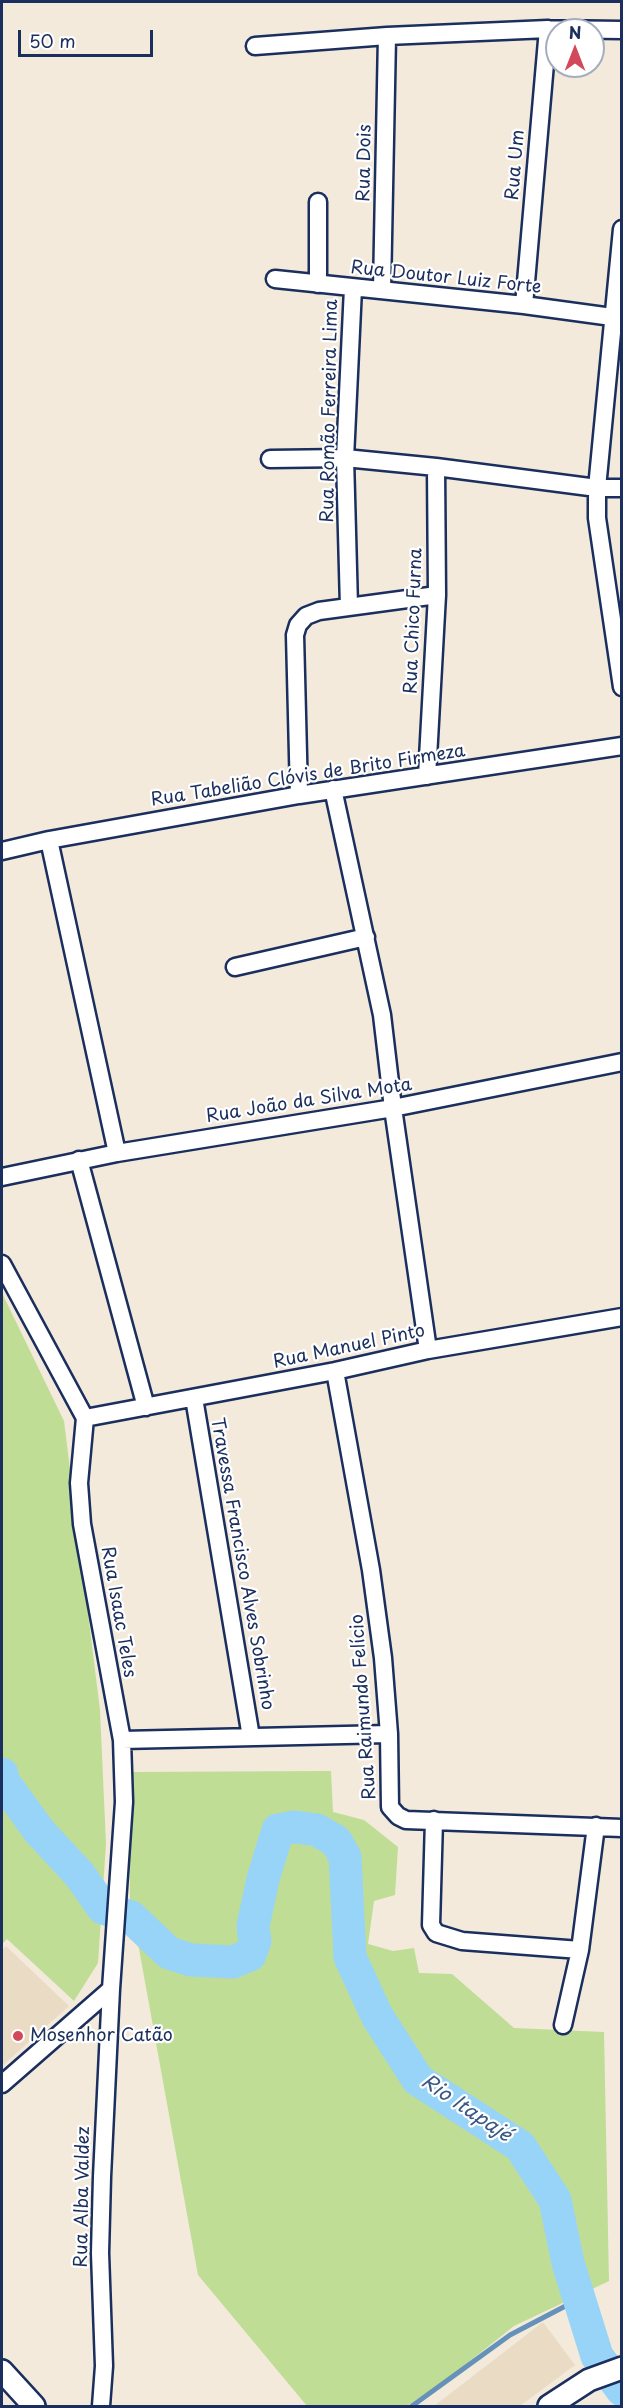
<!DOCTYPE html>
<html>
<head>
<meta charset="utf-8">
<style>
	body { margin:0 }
	#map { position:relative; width:623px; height:2408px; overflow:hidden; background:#f3eadc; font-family:"Playpen Sans",sans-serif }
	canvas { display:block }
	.frame { position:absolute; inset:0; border:3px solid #1b2f5e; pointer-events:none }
	.north { position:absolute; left:545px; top:18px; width:60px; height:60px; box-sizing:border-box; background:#fff; border:2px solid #a4acbf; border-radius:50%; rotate:0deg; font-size:16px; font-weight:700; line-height:24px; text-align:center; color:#1b2f5e }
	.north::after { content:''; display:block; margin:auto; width:21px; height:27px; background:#d1495b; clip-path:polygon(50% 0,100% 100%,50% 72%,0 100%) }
	.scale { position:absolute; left:18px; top:30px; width:135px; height:27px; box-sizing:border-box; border:3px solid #1b2f5e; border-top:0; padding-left:8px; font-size:18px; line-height:21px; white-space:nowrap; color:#1b2f5e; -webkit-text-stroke:4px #fff; paint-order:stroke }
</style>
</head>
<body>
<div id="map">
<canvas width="623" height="2408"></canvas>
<div class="frame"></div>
<div class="north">N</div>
<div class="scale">50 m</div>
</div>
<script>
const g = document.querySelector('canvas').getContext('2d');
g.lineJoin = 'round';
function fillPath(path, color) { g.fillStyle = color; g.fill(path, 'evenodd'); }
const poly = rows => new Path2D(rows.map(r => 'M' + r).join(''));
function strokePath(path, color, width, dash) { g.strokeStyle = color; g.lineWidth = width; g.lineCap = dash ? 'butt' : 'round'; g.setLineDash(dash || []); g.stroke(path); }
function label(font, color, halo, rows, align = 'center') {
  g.font = font + ' "Playpen Sans",sans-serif'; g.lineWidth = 4.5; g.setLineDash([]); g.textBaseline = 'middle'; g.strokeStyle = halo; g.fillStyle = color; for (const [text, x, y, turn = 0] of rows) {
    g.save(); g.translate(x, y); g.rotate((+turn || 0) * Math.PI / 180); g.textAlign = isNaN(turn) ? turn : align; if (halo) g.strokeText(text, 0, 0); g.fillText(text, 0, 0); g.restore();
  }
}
fillPath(poly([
	[6,1946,69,2006,2,2066,2,1950],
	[543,2322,575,2365,520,2406,434,2406]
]), '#eadcc4');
fillPath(poly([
	[2,1293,64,1421,100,1710,106,1844,98,1963,74,2001,7,1939,2,1944],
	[331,1771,333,1812,364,1820,398,1847,395,1895,374,1901,368,1944,393,1951,414,1948,419,1973,452,1974,514,2028,604,2032,609,2281,514,2326,446,2380,407,2406,307,2406,198,2275,130,1899,129,1772]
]), '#bfdd95');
strokePath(poly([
	[412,2406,510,2335,577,2300,597,2356]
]), '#6692ba', 5);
strokePath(poly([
	[2,1774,3,1781,39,1831,79,1874,103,1908,131,1917,169,1953,191,1960,233,1962,250,1955,255,1941,253,1926,263,1879,278,1830,295,1827,317,1830,336,1841,345,1857,350,1957,377,2016,418,2080,520,2146,555,2200,568,2263,597,2356,622,2390]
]), '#98d4f8', 33);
const minor = poly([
	[255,46,387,36,548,29,622,30],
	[622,229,597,488,597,518,622,687],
	[275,279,524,305,612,317],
	[318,284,318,202],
	[382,290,387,36],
	[524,305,548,29],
	[270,459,345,458,436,467,597,488,622,488],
	[349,607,345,458,353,288],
	[427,776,437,595,436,467],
	[333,789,382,1015,393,1108,428,1350],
	[299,795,295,635,298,625,306,616,319,611,437,595],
	[49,840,117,1153],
	[2,851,49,840,299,795,622,746],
	[235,967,366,937],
	[79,1160,146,1407],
	[2,1177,117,1153,393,1108,622,1062],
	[2,1264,85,1418,79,1483,82,1524,122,1740,124,1802,111,1989,102,2177,100,2253,104,2366,101,2406],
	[335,1371,371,1570,383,1658,389,1734,390,1807,398,1816,406,1820,622,1828],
	[194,1398,251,1737],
	[85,1418,335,1371,428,1350,622,1317],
	[122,1740,389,1734],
	[434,1820,431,1925,436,1933,462,1941,580,1950],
	[563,2025,580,1950,596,1826],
	[2,2084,111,1989]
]);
const major = poly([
	[2,2371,34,2406],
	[549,2406,589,2380,622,2368]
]);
strokePath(minor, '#1b2f5e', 21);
strokePath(major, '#1b2f5e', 26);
strokePath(minor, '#fff', 16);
strokePath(major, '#fff', 21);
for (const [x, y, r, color] of [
	[18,2036,6,"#d1495b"]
]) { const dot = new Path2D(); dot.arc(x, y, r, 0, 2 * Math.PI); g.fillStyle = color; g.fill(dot); strokePath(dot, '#fff', 2); }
label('18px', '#1b2f5e', '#fff', [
	["Rua Dois",365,163,-89],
	["Rua Um",516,165,-85],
	["Rua Doutor Luiz Forte",446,278,6],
	["Rua Romão Ferreira Lima",330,411,-89],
	["Rua Chico Furna",414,621,-88],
	["Rua Tabelião Clóvis de Brito Firmeza",308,776,-9],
	["Rua João da Silva Mota",309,1101,-9],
	["Rua Manuel Pinto",349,1347,-12],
	["Travessa Francisco Alves Sobrinho",242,1564,80],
	["Rua Isaac Teles",118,1612,80],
	["Rua Raimundo Felício",364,1707,-94],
	["Rua Alba Valdez",83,2197,-89]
]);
label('18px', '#1b2f5e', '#fff', [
	["Mosenhor Catão",30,2036]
], 'left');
label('italic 20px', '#3a5884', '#fff', [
	["Rio Itapajé",466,2109,34]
]);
</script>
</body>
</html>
